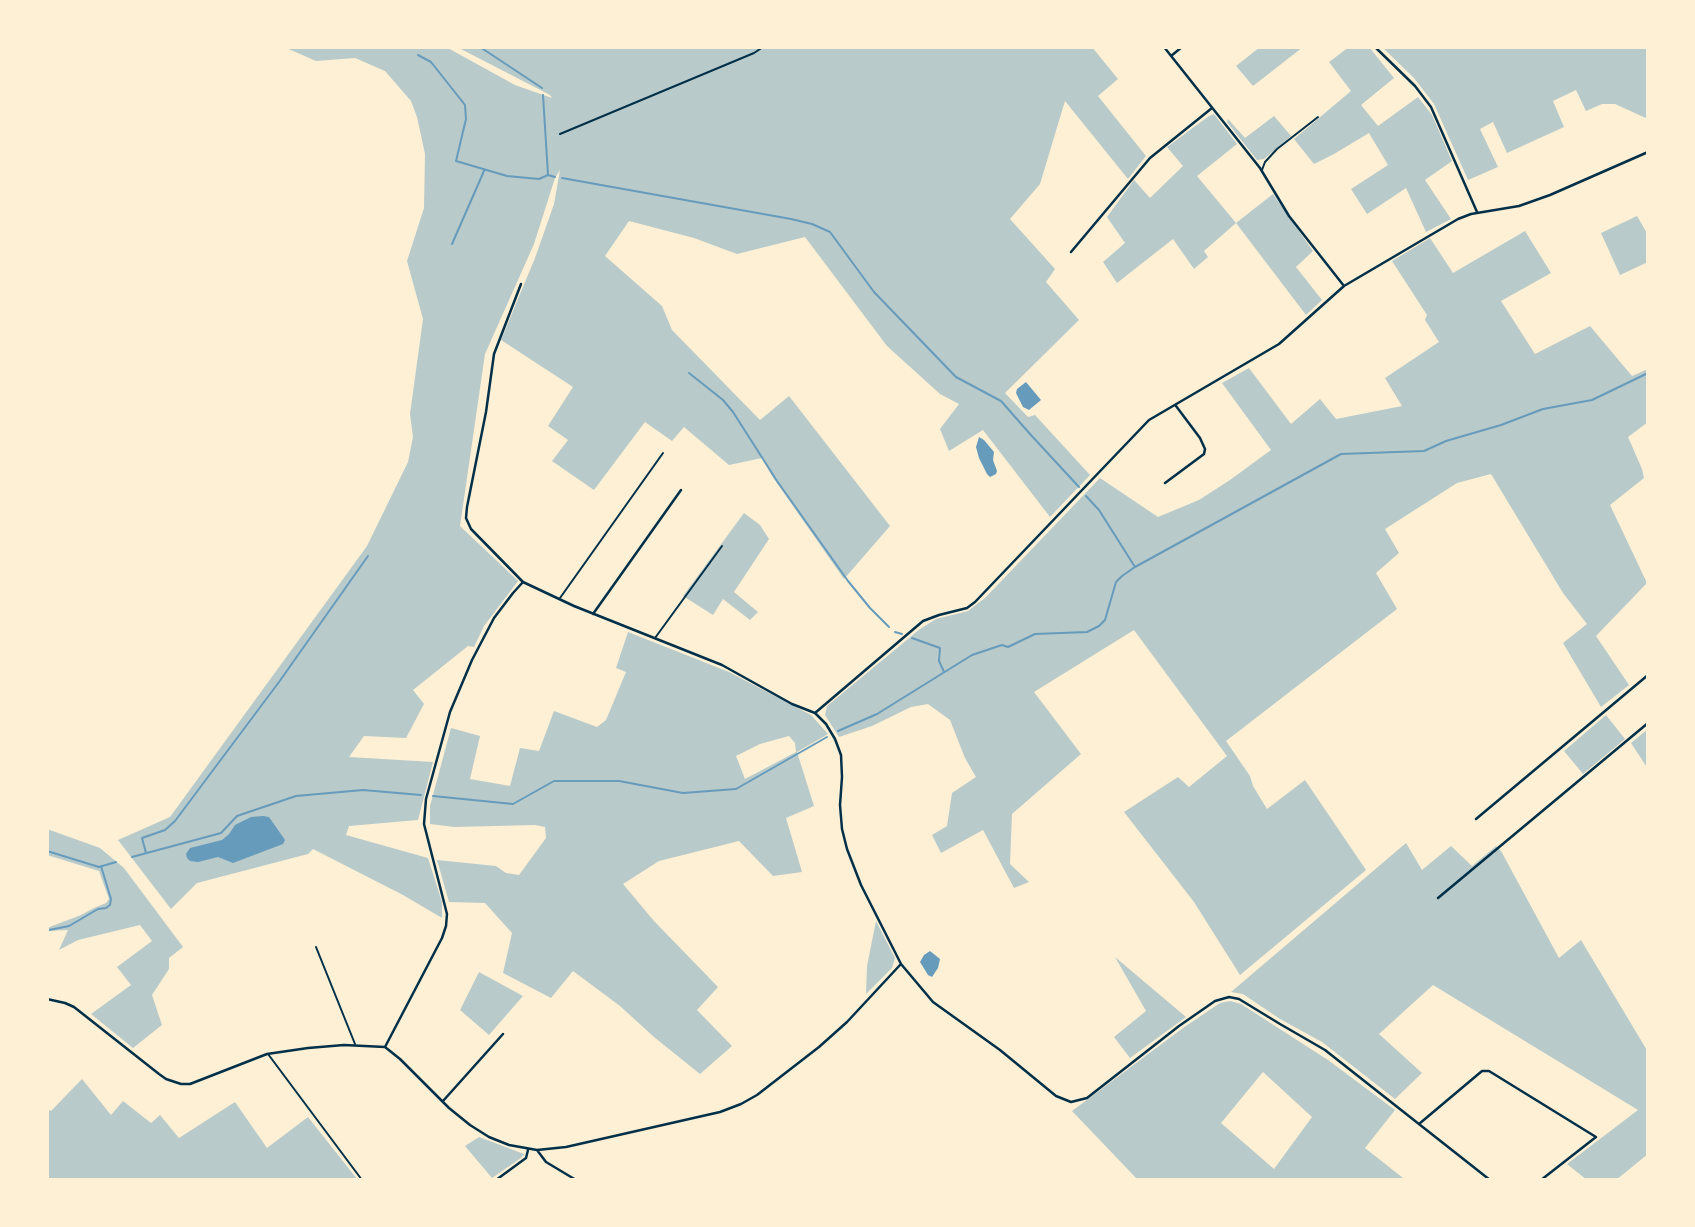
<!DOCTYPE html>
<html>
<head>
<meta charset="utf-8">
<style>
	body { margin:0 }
	#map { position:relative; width:1695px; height:1227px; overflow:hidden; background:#fdf0d5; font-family:Barlow,sans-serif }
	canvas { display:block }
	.frame { position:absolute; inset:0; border:49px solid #fdf0d5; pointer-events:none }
</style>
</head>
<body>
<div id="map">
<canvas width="1695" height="1227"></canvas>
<div class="frame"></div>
</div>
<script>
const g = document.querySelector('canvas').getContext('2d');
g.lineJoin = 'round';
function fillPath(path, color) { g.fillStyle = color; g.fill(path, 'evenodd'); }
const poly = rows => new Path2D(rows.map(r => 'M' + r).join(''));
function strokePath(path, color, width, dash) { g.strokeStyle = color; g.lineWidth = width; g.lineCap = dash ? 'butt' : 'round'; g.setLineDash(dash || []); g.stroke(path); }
fillPath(poly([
	[284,47,446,47,515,85,552,98,550,95,457,47,1092,47,1118,79,1098,96,1146,156,1128,179,1065,101,1040,184,1010,219,1055,269,1046,282,1079,320,1005,393,1028,417,1035,415,1090,475,1050,517,983,430,949,451,940,429,959,404,940,394,887,346,805,237,737,254,694,238,629,221,605,256,662,306,672,330,760,420,789,396,890,526,844,579,772,476,762,458,729,465,684,427,672,441,645,422,594,490,552,461,568,440,548,426,573,387,501,340,535,258,554,204,560,170,555,178,534,244,485,354,460,526,518,581,484,626,474,647,468,646,413,690,424,704,406,738,364,736,349,757,433,762,418,820,349,826,346,835,428,858,442,902,442,918,403,895,313,849,308,854,197,883,171,909,118,840,170,817,367,546,408,462,413,437,410,414,423,319,407,261,424,208,425,154,417,117,411,101,385,71,355,58,316,61],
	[1260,47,1303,47,1253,86,1236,66],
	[1349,47,1369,47,1394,78,1361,105,1378,126,1418,97,1432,115,1452,161,1425,180,1451,219,1426,232,1406,188,1367,214,1351,189,1388,165,1369,133,1334,154,1314,164,1294,139,1351,91,1329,62],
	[1382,47,1648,47,1648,119,1615,104,1602,104,1586,111,1576,90,1553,101,1564,127,1507,153,1493,122,1480,129,1498,167,1468,180,1434,104,1414,78],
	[1214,114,1237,144,1197,176,1236,223,1273,194,1313,251,1296,267,1322,300,1306,315,1236,223,1204,251,1208,257,1194,269,1173,239,1117,283,1103,262,1125,243,1107,217,1134,180,1150,198,1183,166,1167,147,1209,116],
	[1274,116,1291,136,1264,159,1257,160,1227,122,1228,119,1245,138],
	[1637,216,1648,235,1648,262,1620,275,1601,233],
	[1525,231,1551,273,1501,301,1535,354,1590,326,1632,376,1648,369,1648,422,1628,437,1642,469,1644,478,1610,505,1647,583,1596,636,1629,685,1601,707,1563,643,1587,624,1563,593,1491,474,1457,483,1385,529,1399,553,1376,573,1397,609,1226,741,1250,776,1253,786,1267,809,1305,780,1366,870,1240,975,1194,902,1124,812,1178,777,1189,787,1227,756,1134,630,1034,692,1081,754,1012,814,1010,864,1029,882,1014,888,983,830,941,853,932,835,947,826,952,793,976,777,965,758,950,720,928,704,911,707,872,726,839,737,825,715,827,706,920,629,936,619,968,611,985,598,1100,478,1158,517,1199,500,1230,480,1271,450,1222,383,1249,368,1291,424,1320,399,1336,419,1402,406,1385,378,1439,342,1425,320,1427,315,1392,261,1430,238,1453,273],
	[744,513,760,525,769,539,734,592,758,612,750,620,723,599,713,615,683,596],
	[628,632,729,672,811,715,828,734,797,752,814,806,786,818,802,872,773,876,739,841,659,861,623,884,654,921,718,987,697,1010,732,1046,700,1074,654,1037,620,1006,573,971,551,998,503,973,512,933,485,903,449,902,437,860,496,866,506,873,519,875,546,838,545,827,535,825,454,827,430,824,430,806,451,728,480,736,470,779,510,786,520,748,539,751,554,711,597,727,606,720,626,672,616,668],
	[789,736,795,743,796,752,745,779,736,756,760,744],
	[1606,715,1625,739,1583,774,1564,751],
	[1648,729,1648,769,1631,743],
	[47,829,100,848,124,868,183,947,169,958,169,969,152,995,162,1025,133,1048,91,1014,131,985,117,967,152,941,140,925,78,940,59,950,68,930,47,931,47,928,81,915,94,908,106,903,109,899,99,871,47,855],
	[1406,843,1422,870,1451,846,1472,866,1496,846,1501,851,1559,958,1581,940,1648,1052,1648,1154,1616,1180,1587,1180,1567,1164,1638,1110,1433,985,1379,1034,1422,1073,1395,1099,1322,1042,1280,1019,1243,994,1231,992],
	[876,921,895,958,892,968,866,994,867,966],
	[1115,957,1186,1017,1130,1058,1114,1037,1146,1011],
	[479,972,523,996,489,1035,460,1010],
	[1230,1001,1241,1004,1328,1060,1395,1110,1365,1148,1403,1178,1402,1180,1138,1180,1072,1111,1183,1028,1220,1003],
	[1263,1072,1312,1117,1274,1169,1221,1123],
	[82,1079,111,1115,123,1101,151,1123,160,1115,179,1138,235,1102,267,1148,308,1117,357,1179,47,1180,47,1109,51,1111],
	[479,1137,524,1154,521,1158,492,1178,465,1146]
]), '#b9caca');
fillPath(poly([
	[1026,382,1041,400,1029,410,1023,407,1016,393,1017,389],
	[979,437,984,440,994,452,993,460,997,471,996,474,990,477,987,474,979,458,976,447],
	[263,816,269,817,285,840,283,844,233,863,218,857,198,862,190,861,187,858,186,854,190,848,222,840,229,834,235,825,251,817],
	[930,951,940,959,938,968,932,977,928,975,920,962,924,955]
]), '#669bbc');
strokePath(poly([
	[480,47,542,88],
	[418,55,431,62,465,105,466,119,456,161,507,176,539,179,548,175],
	[543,95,548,175,555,177],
	[562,178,791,219,812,224,830,232,874,292,956,377,1001,401,1030,434,1079,487],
	[452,244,484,171],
	[689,373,723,400,733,412,777,481,848,581,870,608,889,627],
	[1086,496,1099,510,1135,567],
	[895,632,902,634],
	[912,638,940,648,939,661,944,672],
	[838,731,877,714,972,655,1002,645,1008,647,1035,634,1087,632,1099,626,1105,620,1116,582,1122,576,1135,567,1341,454,1424,451,1446,441,1501,425,1543,409,1592,400,1648,373],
	[433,796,513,804,554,781,619,781,683,793,736,789,827,737],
	[47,851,99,867,116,862],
	[146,853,142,838,165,830,175,821,279,682,368,556],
	[132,857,221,833,237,816,296,796,363,790,421,795],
	[49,930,69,926,98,909,106,908,110,905,111,899,101,866]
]), '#669bbc', 2);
strokePath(poly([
	[560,134,754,53,763,47]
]), '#003049', 2);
strokePath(poly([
	[1262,170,1265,162,1277,149,1318,117],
	[560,598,663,453],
	[655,638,722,546],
	[316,947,355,1044],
	[268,1054,362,1180]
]), '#003049', 2);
strokePath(poly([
	[1164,47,1260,168,1289,216,1344,286],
	[1375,47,1415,86,1431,107,1477,212],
	[1171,56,1182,47],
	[1071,252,1150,158,1212,108],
	[521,284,494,354,486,412,467,507,466,518,471,529,523,582,574,606,722,665,792,704,815,713,826,724,835,739,841,755,842,777,840,805,842,829,847,849,861,885,901,964,933,1002,1000,1050,1056,1096,1071,1102,1087,1098,1179,1026,1215,1001,1229,997,1239,999,1280,1024,1325,1050,1490,1180],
	[1165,483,1204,454,1205,449,1200,438,1176,406],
	[593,614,681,490],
	[815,713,923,621,939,615,967,608,975,602,1149,420,1279,344,1344,286,1458,219,1471,214,1519,206,1550,195,1648,152],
	[1476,819,1648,675],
	[1438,898,1648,723],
	[47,999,65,1003,74,1007,159,1074,166,1079,181,1084,190,1084,267,1054,308,1048,344,1045,385,1047],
	[385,1047,400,1059,449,1108,470,1125,489,1137,509,1145,537,1150,566,1147,720,1112,741,1104,757,1095,819,1047,847,1022,900,965],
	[385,1047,442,938,446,926,447,914,424,824,426,799,450,712,472,660,494,618,513,593,523,582],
	[443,1101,503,1034],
	[1419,1124,1482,1071,1489,1071,1596,1137,1541,1180],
	[537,1150,546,1162,576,1180],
	[496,1180,526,1158,528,1150]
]), '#003049', 2.5);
</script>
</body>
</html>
